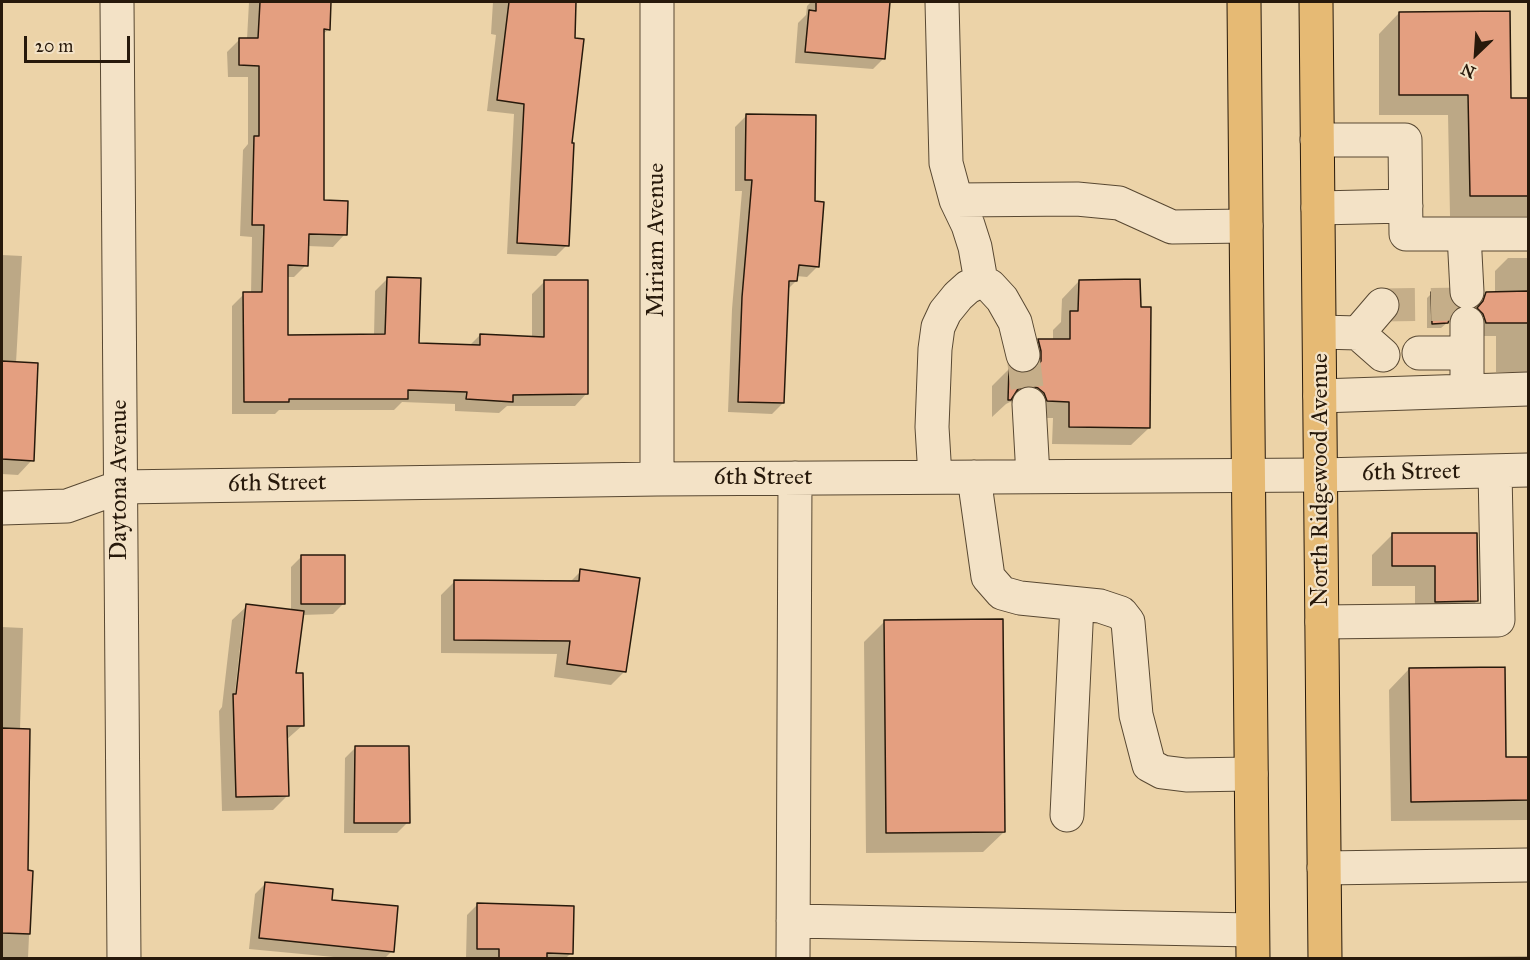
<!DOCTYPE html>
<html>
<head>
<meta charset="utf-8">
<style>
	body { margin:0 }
	#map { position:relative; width:1530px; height:960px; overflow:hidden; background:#ecd3a8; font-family:"IM FELL Great Primer",serif }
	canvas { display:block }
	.frame { position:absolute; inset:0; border:3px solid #27190b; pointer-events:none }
	.north { position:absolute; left:1446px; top:24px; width:60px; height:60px; -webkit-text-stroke:4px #f3e2c6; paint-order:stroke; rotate:205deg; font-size:16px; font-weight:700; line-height:24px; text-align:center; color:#27190b }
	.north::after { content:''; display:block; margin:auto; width:21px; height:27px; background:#27190b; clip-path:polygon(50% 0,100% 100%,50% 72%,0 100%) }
	.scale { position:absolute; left:24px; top:36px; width:106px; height:27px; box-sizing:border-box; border:3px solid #27190b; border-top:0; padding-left:8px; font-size:18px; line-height:21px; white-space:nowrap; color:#27190b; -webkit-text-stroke:4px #f3e2c6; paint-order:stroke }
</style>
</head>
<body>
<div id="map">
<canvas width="1530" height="960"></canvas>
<div class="frame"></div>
<div class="north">N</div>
<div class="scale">20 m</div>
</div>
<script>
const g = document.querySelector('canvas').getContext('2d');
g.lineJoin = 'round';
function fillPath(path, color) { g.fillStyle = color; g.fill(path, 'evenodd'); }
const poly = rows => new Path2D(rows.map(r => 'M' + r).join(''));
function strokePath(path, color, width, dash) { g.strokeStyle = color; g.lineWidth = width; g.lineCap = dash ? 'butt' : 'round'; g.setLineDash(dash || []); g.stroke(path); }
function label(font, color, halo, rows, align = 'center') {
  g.font = font + ' "IM FELL Great Primer",serif'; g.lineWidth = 4.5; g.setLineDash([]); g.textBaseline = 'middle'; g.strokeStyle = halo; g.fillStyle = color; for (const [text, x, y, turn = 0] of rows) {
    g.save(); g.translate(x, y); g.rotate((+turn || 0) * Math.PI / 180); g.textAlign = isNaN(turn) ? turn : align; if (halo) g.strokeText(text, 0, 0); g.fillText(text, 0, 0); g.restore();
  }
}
fillPath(poly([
	[249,2,330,2,329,29,322,35,322,202,345,234,333,247,307,246,306,265,294,277,287,277,287,336,374,335,375,291,387,279,417,344,469,346,480,335,532,338,532,294,544,282,587,393,575,406,507,406,499,413,455,411,455,404,402,402,394,410,279,410,275,414,232,414,232,306,244,294,251,294,252,237,240,236,243,150,248,144,248,77,228,77,227,52,240,39,247,39],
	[493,2,575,2,567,245,556,256,507,254,514,114,487,111,496,35,491,34],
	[811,2,888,2,884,58,873,69,795,63,798,23,806,15,807,6],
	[1399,13,1510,99,1528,99,1528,216,1450,216,1448,115,1379,115,1379,34],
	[746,116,814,203,818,266,807,277,796,276,796,281,787,290,783,403,772,414,728,412,732,309,742,191,735,191,735,127],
	[2,255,22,256,16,363,32,460,18,475,2,474],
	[1508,258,1528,258,1528,372,1496,372,1496,336,1473,336,1470,316,1473,307,1486,293,1495,293,1495,271],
	[1079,281,1149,428,1131,445,1052,444,1053,418,1030,418,1020,405,1010,402,1006,404,992,417,992,386,1009,369,1017,374,1024,374,1022,358,1039,340,1053,340,1053,330,1061,322,1062,299],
	[1432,293,1449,313,1447,323,1441,328,1427,328,1427,298],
	[1476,534,1477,601,1456,621,1415,622,1415,586,1372,586,1372,555,1392,535],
	[302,556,344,603,333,614,302,615,295,675,303,725,286,740,288,795,273,810,222,811,219,711,222,707,232,620,247,606,291,611,291,567],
	[243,620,246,620,237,702,234,702],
	[581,571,624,672,611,685,554,677,557,654,441,653,441,595,455,581,569,583],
	[884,622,1004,832,983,852,866,853,864,642],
	[2,627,23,628,20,730,27,872,32,872,28,958,2,958],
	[1409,669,1504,758,1528,758,1528,820,1391,821,1389,690],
	[356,747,408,822,397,833,344,833,345,758],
	[266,883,330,902,392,951,385,958,344,958,249,949,255,894],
	[478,904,571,953,566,958,466,958,467,915],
	[1528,956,1528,958,1382,958,1383,958]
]), '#0003');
const building = poly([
	[260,2,331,2,330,30,324,29,324,200,348,201,347,235,309,234,308,266,288,265,288,335,385,334,387,277,421,278,419,343,480,345,480,334,544,337,544,280,588,280,588,394,513,395,513,402,466,399,467,392,408,390,408,399,289,399,289,402,244,402,243,292,262,292,264,225,252,225,254,136,259,136,259,66,239,65,239,38,258,38,260,2],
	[509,2,576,2,575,38,584,39,572,143,574,143,569,246,517,243,524,104,497,100,509,2],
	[816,2,890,2,885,59,805,52,809,10,816,11,816,2],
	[1510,11,1511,98,1528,98,1528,196,1470,196,1468,95,1399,95,1399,12,1510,11],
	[746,114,816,115,815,201,824,202,819,267,799,265,797,281,789,281,784,403,738,402,742,297,752,180,745,180,746,114],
	[1140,279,1141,307,1151,307,1150,428,1069,427,1069,402,1047,401,1044,393,1038,388,1029,385,1018,389,1011,400,1008,400,1009,367,1017,373,1028,373,1035,369,1041,361,1041,351,1038,339,1070,339,1070,311,1078,311,1079,280,1140,279],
	[1528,291,1528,323,1486,323,1483,314,1477,308,1483,301,1486,292,1528,291],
	[1431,292,1448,292,1451,302,1457,307,1451,314,1448,323,1432,324,1431,292],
	[2,361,38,363,34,461,2,459,2,361],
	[1392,533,1477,533,1478,601,1435,602,1435,566,1392,566,1392,533],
	[301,555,345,555,345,604,301,604,301,555],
	[580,569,640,578,626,672,567,664,570,641,454,640,454,580,579,581,580,569],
	[246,604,304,611,296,673,303,673,304,726,287,726,289,796,236,797,233,694,236,694,246,604],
	[1003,619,1005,832,886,833,884,620,1003,619],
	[1505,667,1506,757,1528,757,1528,800,1411,802,1409,668,1505,667],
	[2,728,30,729,28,870,33,871,30,934,2,933,2,728],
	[355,746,409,746,410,823,354,823,355,746],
	[265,882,333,889,332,900,398,906,394,952,259,938,265,882],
	[477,903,574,906,573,954,547,953,547,958,499,958,499,949,477,949,477,903]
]);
fillPath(building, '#e49f80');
strokePath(building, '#27190b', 1.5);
strokePath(poly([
	[1382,305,1467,304,1467,323],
	[1023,355,1029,404]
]), '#c5ae89', 33, [33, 16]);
const minor = poly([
	[117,2,124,958],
	[657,2,657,479],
	[1317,140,1405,140,1406,234,1528,234],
	[956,200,1077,199,1119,203,1172,227,1246,226],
	[1318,208,1406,206],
	[1464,234,1467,292],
	[981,281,990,286,1002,299,1015,322,1023,355],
	[1320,332,1358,333,1383,355],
	[1358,333,1382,305],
	[1419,353,1467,353],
	[1467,391,1467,323],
	[1320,396,1528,389],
	[1029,404,1033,476],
	[935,477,932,427,935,349,938,327,945,312,958,296,968,287,981,281,975,247,968,225,956,200,946,163,942,2],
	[974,477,988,577,1002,593,1020,598,1100,606,1121,613,1128,622,1136,715,1149,765,1162,772,1186,775,1251,774],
	[2,508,67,506,120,487,657,479,1320,475,1528,470],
	[1322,622,1498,620,1495,471],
	[1067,815,1077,604],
	[1324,868,1528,865],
	[793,921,1252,930],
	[793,958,795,478]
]);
const major = poly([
	[1244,2,1253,958],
	[1316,2,1325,958]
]);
strokePath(minor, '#584832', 35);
strokePath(major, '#27190b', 35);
strokePath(minor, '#f3e2c6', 33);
strokePath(major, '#e6ba74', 33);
label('24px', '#27190b', '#f3e2c6', [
	["Miriam Avenue",657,240,-90],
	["6th Street",1411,473,-1],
	["6th Street",763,478],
	["Daytona Avenue",120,480,-90],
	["North Ridgewood Avenue",1321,480,-90],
	["6th Street",277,484,-1]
]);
</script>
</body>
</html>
